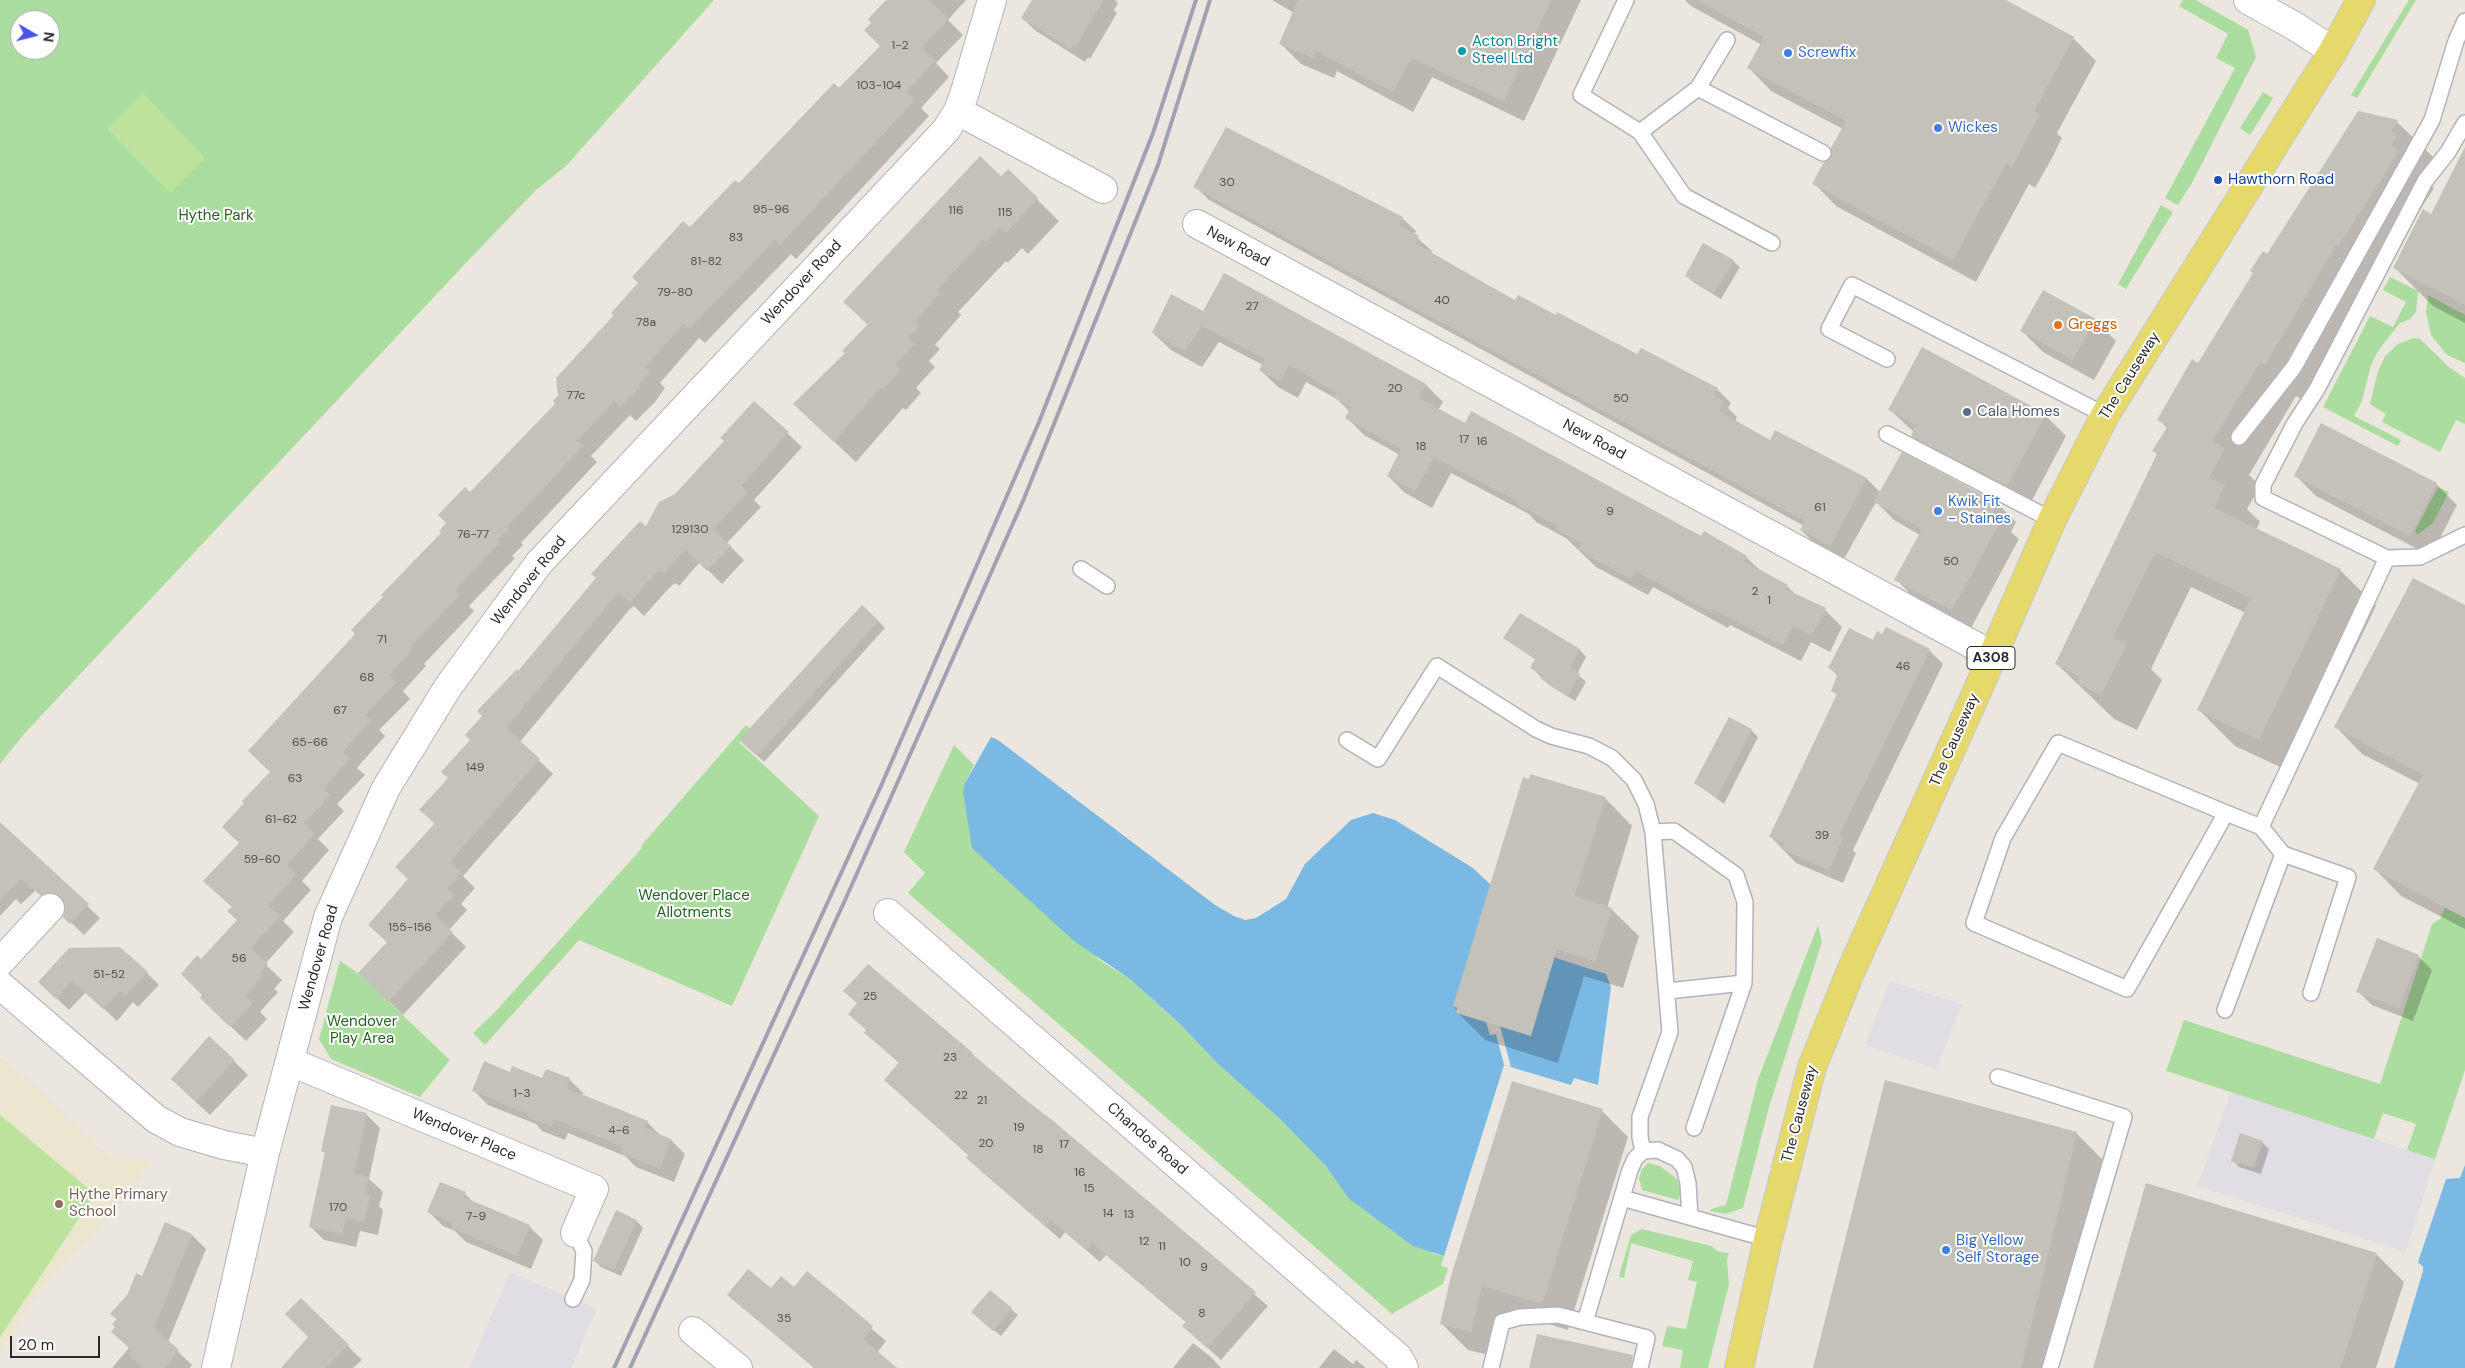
<!DOCTYPE html>
<html>
<head>
<meta charset="utf-8">
<style>
	body { margin:0 }
	#map { position:relative; width:2465px; height:1368px; overflow:hidden; background:#ebe7de; font-family:"DM Sans",sans-serif }
	canvas { display:block }
	.north { position:absolute; left:10px; top:10px; width:50px; height:50px; box-sizing:border-box; background:#fff; border:1px solid #aaa; border-radius:50%; rotate:98deg; font-size:14px; font-weight:700; line-height:20px; text-align:center; color:#2a2a2a }
	.north::after { content:''; display:block; margin:auto; width:18px; height:22px; background:#4c53ea; clip-path:polygon(50% 0,100% 100%,50% 72%,0 100%) }
	.scale { position:absolute; left:10px; top:1336px; width:90px; height:22px; box-sizing:border-box; border:2px solid #2a2a2a; border-top:0; padding-left:6px; font-size:15px; line-height:18px; white-space:nowrap; color:#2a2a2a; -webkit-text-stroke:4px #fff; paint-order:stroke }
</style>
</head>
<body>
<div id="map">
<canvas width="2465" height="1368"></canvas>
<div class="north">N</div>
<div class="scale">20 m</div>
</div>
<script>
const g = document.querySelector('canvas').getContext('2d');
g.lineJoin = 'round';
function fillPath(path, color) { g.fillStyle = color; g.fill(path, 'evenodd'); }
const poly = rows => new Path2D(rows.map(r => 'M' + r).join(''));
function strokePath(path, color, width, dash) { g.strokeStyle = color; g.lineWidth = width; g.lineCap = dash ? 'butt' : 'round'; g.setLineDash(dash || []); g.stroke(path); }
function label(font, color, halo, rows, align = 'center') {
  g.font = font + ' "DM Sans",sans-serif'; g.lineWidth = 4; g.setLineDash([]); g.textBaseline = 'middle'; g.strokeStyle = halo; g.fillStyle = color; for (const [text, x, y, turn = 0] of rows) {
    g.save(); g.translate(x, y); g.rotate((+turn || 0) * Math.PI / 180); g.textAlign = isNaN(turn) ? turn : align; if (halo) g.strokeText(text, 0, 0); g.fillText(text, 0, 0); g.restore();
  }
}
fillPath(poly([
	[1890,981,1962,1004,1936,1069,1865,1045],
	[2231,1092,2435,1159,2406,1252,2197,1186],
	[510,1272,597,1309,571,1368,469,1368]
]), '#e0dee4');
fillPath(poly([
	[0,1057,20,1072,103,1151,114,1157,152,1162,82,1249,79,1246,38,1293,0,1353]
]), '#ebe6cf');
fillPath(poly([
	[0,0,714,0,567,165,535,191,463,266,24,734,0,764],
	[20,20,50,20,50,50,20,50],
	[2183,0,2196,0,2248,30,2256,57,2192,183,2178,205,2165,198,2235,68,2216,58,2228,34,2179,6],
	[2409,0,2416,0,2357,98,2351,95],
	[2263,92,2273,98,2250,135,2240,128],
	[2161,205,2173,212,2126,289,2118,284],
	[2390,277,2418,291,2416,312,2410,319,2399,324,2378,351,2371,365,2362,401,2354,416,2401,440,2398,446,2323,407,2370,316,2393,327,2406,302,2383,290],
	[2428,295,2465,315,2465,363,2447,355,2431,335,2426,312],
	[2413,338,2420,339,2449,367,2465,378,2465,424,2456,420,2440,452,2382,422,2386,414,2370,404,2378,371,2385,356,2398,344],
	[2438,487,2449,492,2433,523,2417,535,2415,531],
	[746,725,750,729,739,742,819,816,732,1006,579,940,485,1045,473,1033,495,1012,642,848,641,846],
	[954,745,974,765,965,783,1099,960,1130,979,1179,1023,1219,1065,1281,1120,1326,1166,1348,1198,1435,1254,1444,1256,1441,1266,1448,1268,1443,1284,1392,1314,908,893,925,873,904,852],
	[2445,907,2465,918,2465,1070,2435,1159,2407,1150,2416,1124,2383,1113,2374,1139,2166,1071,2184,1020,2380,1084,2432,924,2440,919],
	[1818,925,1822,942,1769,1107,1743,1208,1725,1214,1710,1211,1711,1209,1726,1205,1758,1079],
	[340,961,358,973,450,1060,420,1097,331,1059,319,1039],
	[1648,1163,1660,1166,1677,1179,1681,1192,1678,1200,1642,1190,1639,1178,1642,1169],
	[1642,1229,1711,1246,1719,1252,1729,1253,1727,1260,1729,1284,1708,1368,1680,1368,1683,1350,1662,1346,1667,1326,1686,1329,1697,1282,1688,1280,1693,1261,1631,1243,1624,1278,1619,1276,1631,1235]
]), '#abdd9f');
fillPath(poly([
	[143,93,205,158,170,193,107,129],
	[0,1115,95,1194,0,1337]
]), '#bbe39c');
fillPath(poly([
	[991,737,998,740,1215,905,1234,916,1245,920,1256,918,1286,899,1305,864,1351,820,1373,813,1395,820,1473,868,1489,883,1508,894,1556,958,1606,974,1611,987,1598,1085,1574,1078,1571,1085,1504,1065,1444,1256,1413,1246,1348,1198,1326,1166,1281,1120,1219,1065,1179,1023,1130,979,1074,941,972,848,963,792,965,783],
	[2465,1165,2465,1368,2394,1368,2423,1271,2423,1267,2418,1262,2446,1179,2460,1178]
]), '#7ab9e4');
fillPath(poly([
	[1486,1022,1500,1026,1511,1067,1504,1065,1496,1034,1490,1035]
]), '#ebe7de');
fillPath(poly([
	[888,0,966,0,948,20,963,35,936,63,949,77,921,108,929,116,796,259,791,254,705,343,699,338,660,383,665,388,655,402,636,421,630,415,591,456,597,462,521,543,523,545,512,556,515,558,469,606,474,611,424,664,426,666,403,691,410,699,379,730,385,736,357,768,365,775,337,804,344,811,318,839,329,850,302,881,311,890,283,921,294,932,265,964,282,980,274,989,278,992,260,1012,267,1019,246,1041,217,1013,203,995,201,961,238,920,233,908,240,844,272,773,357,634,442,533,470,494,556,404,616,316,690,229,739,185,882,46],
	[1033,0,1115,0,1118,3,1114,10,1117,13,1090,59,1088,57,1085,62,1036,31,1022,18],
	[1272,0,1581,0,1524,121,1432,77,1413,112,1337,71,1334,78,1301,64,1281,44,1294,13],
	[1685,0,2003,0,2073,38,2096,61,2057,133,2062,138,2052,158,2035,188,2029,184,1976,282,1836,206,1814,183,1832,158,1843,129,1771,91,1749,68,1762,45,1691,6],
	[2397,122,2433,157,2427,167,2427,181,2434,188,2374,282,2372,280,2301,399,2296,396,2249,475,2260,486,2247,509,2260,522,2256,530,2340,570,2376,606,2295,774,2235,746,2199,710,2246,613,2191,587,2151,669,2162,680,2137,730,2114,719,2057,664,2158,455,2154,451,2167,428,2158,419,2199,364,2267,255],
	[2465,150,2465,323,2433,306,2394,267,2432,215],
	[1008,171,1059,221,1028,254,1022,248,1008,263,1006,261,958,312,961,315,935,345,940,349,929,361,935,367,916,388,921,393,906,410,903,408,856,462,817,426,846,353,868,325,845,302],
	[1195,186,1402,218,1416,231,1414,235,1432,251,1431,254,1516,302,1556,317,1637,356,1717,389,1731,403,1728,408,1737,417,1735,422,1770,441,1775,432,1867,479,1881,493,1902,454,1998,504,2016,522,2011,532,2019,539,1971,628,1914,598,1896,579,1920,535,1894,520,1876,502,1844,559,1815,544,1801,530,1804,526,1209,200],
	[1733,261,1740,267,1721,299,1693,282,1687,276],
	[1204,313,1426,385,1443,402,1438,410,1465,425,1746,557,1762,572,1787,586,1797,596,1825,610,1842,627,1830,652,1811,642,1801,661,1730,625,1728,628,1653,587,1648,595,1596,567,1566,538,1536,522,1529,514,1451,473,1432,508,1405,493,1388,476,1400,455,1364,435,1347,418,1350,412,1337,399,1306,382,1298,398,1278,387,1260,370,1263,365,1219,342,1202,367,1171,350,1153,333],
	[2095,320,2116,341,2094,380,2043,352,2022,331],
	[1923,348,2045,415,2066,436,2029,506,1933,457,1912,436,1914,432,1890,410],
	[754,402,802,447,754,500,761,507,727,543,744,560,722,584,700,562,679,586,675,583,670,587,644,616,634,606,629,610,520,742,553,774,463,876,475,888,461,904,467,910,449,930,466,947,403,1015,374,987,388,943,369,925,410,880,435,824,421,810,449,778,519,673,725,441],
	[2295,475,2436,484,2457,505,2431,556,2316,496],
	[2465,606,2465,929,2401,896,2375,869,2420,784,2362,754,2336,727],
	[1520,615,1580,650,1586,657,1577,674,1586,682,1575,701,1549,685,1532,668,1536,660,1504,638],
	[878,621,885,628,764,762,747,746],
	[1929,650,1943,664,1853,850,1856,853,1843,883,1796,863,1770,836,1838,696,1832,690,1838,676,1829,667],
	[1729,719,1751,730,1758,737,1724,804,1696,783],
	[1605,798,1632,826,1607,908,1611,909,1639,936,1623,988,1584,976,1558,1063,1485,1040,1457,1012,1454,1006],
	[8,831,100,918,84,935,64,916,66,905,54,908,36,890,21,904,16,899,0,916,0,836],
	[2418,956,2432,970,2413,1021,2372,1005,2358,991],
	[147,973,159,985,138,1007,133,1002,117,1021,86,992,69,1010,39,982],
	[845,991,972,1054,1268,1306,1221,1360,1184,1326,1187,1323,1106,1255,1100,1262,1065,1232,1060,1239,981,1171,899,1063,866,1033,867,1031,858,1004],
	[234,1061,248,1075,210,1115,186,1093],
	[511,1073,543,1080,569,1079,583,1093,582,1096,647,1122,660,1135,671,1140,685,1154,674,1182,636,1167,625,1156,568,1133,565,1140,542,1131,536,1124,488,1105,474,1091],
	[1602,1111,1628,1137,1568,1330,1508,1311,1497,1357,1468,1350,1441,1323],
	[366,1114,380,1128,369,1179,383,1192,379,1206,383,1210,378,1235,360,1231,356,1247,324,1240,310,1226,326,1154,323,1151],
	[2076,1133,2104,1161,2054,1368,1814,1368],
	[2262,1142,2269,1149,2261,1174,2239,1167,2233,1160],
	[2147,1185,2377,1255,2404,1282,2376,1368,2095,1368],
	[465,1194,474,1203,529,1226,543,1240,531,1269,466,1242,455,1231,443,1226,429,1212],
	[637,1221,643,1228,621,1276,601,1267,595,1261],
	[192,1235,206,1249,168,1342,192,1365,190,1368,112,1368,129,1348,113,1332,143,1277],
	[807,1273,886,1341,877,1353,895,1368,814,1368,729,1295,794,1289],
	[301,1300,362,1360,353,1368,282,1368,309,1337],
	[1011,1309,1018,1315,1001,1336,980,1319],
	[1193,1343,1211,1357,1221,1368,1173,1368],
	[1334,1349,1353,1364,1356,1360,1366,1368,1319,1368]
]), '#0003');
fillPath(poly([
	[886,0,929,0,949,19,921,47,935,61,906,92,915,100,780,245,775,240,689,329,683,324,645,367,651,372,639,385,641,386,620,407,614,401,577,441,583,446,507,527,509,529,498,540,500,542,455,590,460,595,409,648,412,650,389,675,396,683,365,715,371,720,343,752,350,759,323,789,330,795,304,824,315,834,287,865,296,874,268,906,280,916,251,948,268,964,260,973,263,976,245,996,253,1003,230,1027,200,998,202,995,181,974,197,955,201,959,237,920,227,911,232,907,203,881,239,843,222,827,244,803,242,801,270,772,248,751,355,634,351,630,383,597,381,595,441,533,439,531,446,523,438,515,465,487,470,492,555,404,553,401,558,396,556,378,614,315,611,313,638,283,632,277,683,221,690,227,735,180,739,183,834,83,839,88,880,46,864,30,871,23,868,19],
	[1032,0,1103,0,1076,46,1074,44,1070,49,1021,18],
	[1298,0,1551,0,1504,101,1411,58,1393,92,1316,51,1313,58,1279,44],
	[1697,0,2006,0,2074,37,2034,111,2040,115,2029,135,2012,167,2006,163,1953,260,1812,184,1824,162,1831,158,1831,148,1846,121,1747,68,1764,37],
	[2358,111,2398,120,2391,132,2398,135,2391,146,2399,151,2338,247,2336,245,2265,365,2260,362,2213,440,2224,449,2209,478,2225,485,2214,508,2341,569,2259,740,2197,710,2251,598,2155,552,2113,637,2127,644,2101,695,2077,683,2080,677,2055,664,2157,454,2152,451,2168,426,2157,420,2192,359,2198,363,2253,273,2250,271,2263,251,2267,254],
	[1226,127,1403,217,1399,225,1419,236,1415,243,1488,285,1515,300,1518,295,1556,315,1557,312,1637,354,1641,348,1718,388,1714,396,1724,402,1719,411,1770,440,1775,430,1867,478,1830,546,1800,530,1805,521,1193,187],
	[2465,147,2465,305,2393,268,2423,209,2431,214],
	[980,156,1001,176,1008,169,1038,198,1006,233,1000,227,986,242,983,240,937,290,940,293,914,322,919,326,908,338,914,344,895,365,900,370,883,389,881,387,834,442,793,404,845,353,842,351,868,324,843,302],
	[1703,243,1734,260,1714,293,1685,276],
	[1224,273,1426,384,1419,398,1465,423,1471,411,1701,536,1704,531,1747,556,1744,561,1788,585,1785,589,1826,608,1812,635,1793,626,1783,645,1776,641,1775,642,1713,609,1711,612,1635,571,1631,579,1578,550,1581,543,1556,530,1558,526,1518,505,1519,502,1434,457,1415,491,1387,476,1401,449,1345,418,1351,407,1334,398,1337,393,1289,365,1280,381,1259,370,1265,359,1202,326,1185,351,1152,333,1171,294,1203,311],
	[2043,290,2096,319,2073,360,2020,331],
	[1922,347,2046,414,2007,486,1911,436,1916,425,1888,410],
	[754,401,789,432,741,486,748,492,713,529,731,546,707,571,685,549,664,573,660,570,656,573,629,603,619,593,615,596,506,728,540,759,450,862,462,873,447,889,454,895,435,916,453,932,388,1002,358,973,387,942,368,925,408,879,395,867,435,823,419,810,448,778,441,772,470,740,465,735,482,716,477,711,517,669,518,671,596,578,591,574,640,521,646,526,659,502,675,494,724,441,720,438],
	[2321,423,2437,483,2410,536,2294,476],
	[1902,452,1998,503,1992,515,2001,520,1952,610,1894,580,1922,529,1874,502],
	[2413,578,2465,605,2465,918,2373,869,2423,775,2334,727],
	[862,605,879,621,757,756,739,740],
	[1520,613,1580,649,1570,668,1580,674,1568,696,1541,679,1543,675,1530,668,1535,659,1503,638],
	[1886,627,1930,649,1839,836,1843,838,1829,870,1781,849,1784,843,1769,837,1837,694,1831,691,1838,673,1828,668,1849,628,1873,640,1877,631,1882,634],
	[1729,717,1752,729,1717,798,1694,783],
	[1530,774,1606,797,1574,896,1612,908,1595,961,1557,949,1531,1036,1456,1013,1457,1008,1453,1006,1523,777,1529,779],
	[0,822,89,904,70,924,63,917,65,904,61,897,53,893,41,896,22,879,0,900],
	[2377,938,2419,955,2399,1008,2356,992],
	[120,947,148,972,125,995,120,991,103,1009,72,981,56,999,38,982,69,948],
	[868,964,973,1053,972,1054,1015,1092,1052,1120,1256,1292,1207,1348,1182,1326,1186,1322,1092,1243,1086,1250,1051,1220,1046,1226,966,1158,968,1155,884,1080,899,1062,864,1033,866,1030,848,1014,857,1003,843,991],
	[209,1036,235,1060,196,1102,171,1079],
	[484,1061,510,1072,512,1066,542,1078,546,1069,570,1078,566,1088,648,1121,645,1128,671,1139,660,1169,621,1153,623,1147,554,1119,551,1126,527,1117,528,1114,472,1091],
	[1885,1080,2077,1132,2021,1368,1813,1368],
	[1512,1081,1603,1109,1542,1304,1482,1286,1471,1332,1440,1324,1451,1276],
	[331,1105,367,1113,354,1174,369,1177,365,1194,370,1195,364,1222,346,1217,342,1234,309,1227,325,1152,321,1151],
	[2240,1133,2263,1141,2254,1168,2231,1161],
	[440,1182,466,1192,463,1197,530,1225,517,1256,451,1228,453,1223,427,1212],
	[2146,1183,2377,1253,2340,1368,2093,1368],
	[616,1210,637,1220,614,1270,593,1261],
	[165,1222,192,1234,154,1328,179,1350,164,1368,144,1368,128,1354,132,1350,111,1332,115,1327,112,1324,117,1319,110,1314,128,1294,136,1273,142,1276],
	[748,1269,771,1288,781,1276,794,1287,807,1271,873,1326,863,1339,897,1368,815,1368,727,1295],
	[990,1290,1012,1308,993,1331,971,1312],
	[301,1298,349,1345,326,1368,281,1368,308,1337,285,1314],
	[1537,1334,1633,1355,1631,1368,1529,1368]
]), '#c4c1b9');
const service = poly([
	[1626,0,1581,95,1640,132,1684,196,1772,243],
	[1698,88,1823,153],
	[2465,123,2448,152,2425,181,2317,389,2295,423,2263,485,2263,498,2387,558,2420,557,2465,535],
	[1640,132,1698,88,1727,40],
	[1887,359,1829,329,1852,285,2105,415],
	[1887,434,2052,520],
	[2239,437,2294,367,2432,120,2456,41,2465,21],
	[1081,569,1107,586],
	[1347,740,1378,759,1437,666,1536,729,1551,736,1589,746,1612,758,1634,780,1646,804,1653,832,1670,1032,1640,1117,1640,1137,1643,1151,1635,1159,1630,1170,1585,1322,1558,1315,1520,1317,1502,1322,1491,1368],
	[2226,813,2127,989,1974,923,2003,838,2058,743,2226,813,2261,827],
	[1653,832,1674,831,1736,875,1745,902,1744,983],
	[2283,854,2348,877,2311,993],
	[1667,991,1744,983,1694,1128],
	[2225,1010,2283,854,2261,827,2387,558],
	[1998,1077,2124,1117,2050,1368],
	[1643,1151,1658,1150,1677,1159,1684,1167,1688,1183,1690,1217],
	[1622,1198,1768,1239],
	[573,1299,582,1280,584,1251,575,1233],
	[1585,1322,1647,1338,1640,1368]
]);
const minor = poly([
	[2248,0,2296,27,2333,51],
	[958,111,1103,189],
	[1197,224,1992,655],
	[888,913,1398,1357,1404,1368],
	[0,962,50,908],
	[0,985,156,1119,180,1132,224,1145,265,1153],
	[291,1062,594,1189,575,1233],
	[693,1331,738,1368],
	[216,1368,265,1153,328,917,386,788,448,687,539,563,946,130,958,111,964,95,992,0]
]);
const primary = poly([
	[1739,1368,1768,1239,1812,1067,1850,973,1971,705,2052,520,2105,415,2333,51,2361,0]
]);
strokePath(service, '#b1b2bd', 18);
strokePath(minor, '#b1b2bd', 30);
strokePath(primary, '#c8c8c8', 30);
strokePath(service, '#fff', 15);
strokePath(minor, '#fff', 28);
strokePath(primary, '#e4d96a', 28);
strokePath(poly([
	[614,1368,881,786,1039,422,1153,133,1196,0],
	[630,1368,846,898,1023,501,1158,165,1210,0]
]), '#a1a1b3', 4);
for (const [x, y, r, color] of [
	[1462,51,5,"#0f9aa8"],
	[1788,53,5,"#3f7fe0"],
	[1938,128,5,"#3f7fe0"],
	[2218,180,5,"#1a4fb4"],
	[2058,325,5,"#e8710a"],
	[1967,412,5,"#5c6f8a"],
	[1938,511,5,"#3f7fe0"],
	[59,1204,5,"#8d6e63"],
	[1946,1250,5,"#3f7fe0"]
]) { const dot = new Path2D(); dot.arc(x, y, r, 0, 2 * Math.PI); g.fillStyle = color; g.fill(dot); strokePath(dot, '#fff', 2); }
label('12px', '#50504e', null, [
	["1-2",900,46],
	["103-104",879,86],
	["30",1227,183],
	["95-96",771,210],
	["116",956,211],
	["115",1005,213],
	["83",736,238],
	["81-82",706,262],
	["79-80",675,293],
	["40",1442,301],
	["27",1252,307],
	["78a",646,323],
	["20",1395,389],
	["77c",576,396],
	["50",1621,399],
	["17",1464,440],
	["16",1482,442],
	["18",1421,447],
	["61",1820,508],
	["9",1610,512],
	["129130",690,530],
	["76-77",473,535],
	["50",1951,562],
	["2",1755,592],
	["1",1769,601],
	["71",382,640],
	["46",1903,667],
	["68",367,678],
	["67",340,711],
	["65-66",310,743],
	["149",475,768],
	["63",295,779],
	["61-62",281,820],
	["39",1822,836],
	["59-60",262,860],
	["155-156",410,928],
	["56",239,959],
	["51-52",109,975],
	["25",870,997],
	["23",950,1058],
	["1-3",522,1094],
	["22",961,1096],
	["21",982,1101],
	["19",1019,1128],
	["4-6",619,1131],
	["20",986,1144],
	["17",1064,1145],
	["18",1038,1150],
	["16",1080,1173],
	["15",1089,1189],
	["170",338,1208],
	["14",1108,1214],
	["13",1129,1215],
	["7-9",476,1217],
	["12",1144,1242],
	["11",1162,1247],
	["10",1185,1263],
	["9",1204,1268],
	["8",1202,1314],
	["35",784,1319]
]);
for (const [x, y, w] of [
	[1991,658,48]
]) { const box = new Path2D(); box.roundRect(x - w / 2, y - 11.5, w, 23, 4); g.fillStyle = '#fff'; g.fill(box); strokePath(box, '#2a2a2a', 1); }
label('bold 14px', '#2a2a2a', null, [
	["A308",1991,658]
]);
label('15px', '#0d838f', '#fff', [
	["Acton Bright",1472,42],
	["Steel Ltd",1472,59]
], 'left');
label('15px', '#366cbe', '#fff', [
	["Screwfix",1798,53],
	["Wickes",1948,128],
	["Kwik Fit",1948,502],
	["- Staines",1948,519],
	["Big Yellow",1956,1241],
	["Self Storage",1956,1258]
], 'left');
label('15px', '#164399', '#fff', [
	["Hawthorn Road",2228,180]
], 'left');
label('15px', '#256121', '#fff', [
	["Hythe Park",216,216],
	["Wendover Place",694,896],
	["Allotments",694,913],
	["Wendover",362,1022],
	["Play Area",362,1039]
]);
label('15px', '#2a2a2a', '#fff', [
	["New Road",1238,247,28],
	["Wendover Road",802,283,-47],
	["The Causeway",2130,376,-58],
	["New Road",1594,440,28],
	["Wendover Road",529,581,-51],
	["The Causeway",1955,740,-66],
	["Wendover Road",319,958,-74],
	["The Causeway",1800,1114,-75],
	["Wendover Place",464,1135,23],
	["Chandos Road",1147,1139,41]
]);
label('15px', '#c56008', '#fff', [
	["Greggs",2068,325]
], 'left');
label('15px', '#4e5e75', '#fff', [
	["Cala Homes",1977,412]
], 'left');
label('15px', '#785e54', '#fff', [
	["Hythe Primary",69,1195],
	["School",69,1212]
], 'left');
</script>
</body>
</html>
